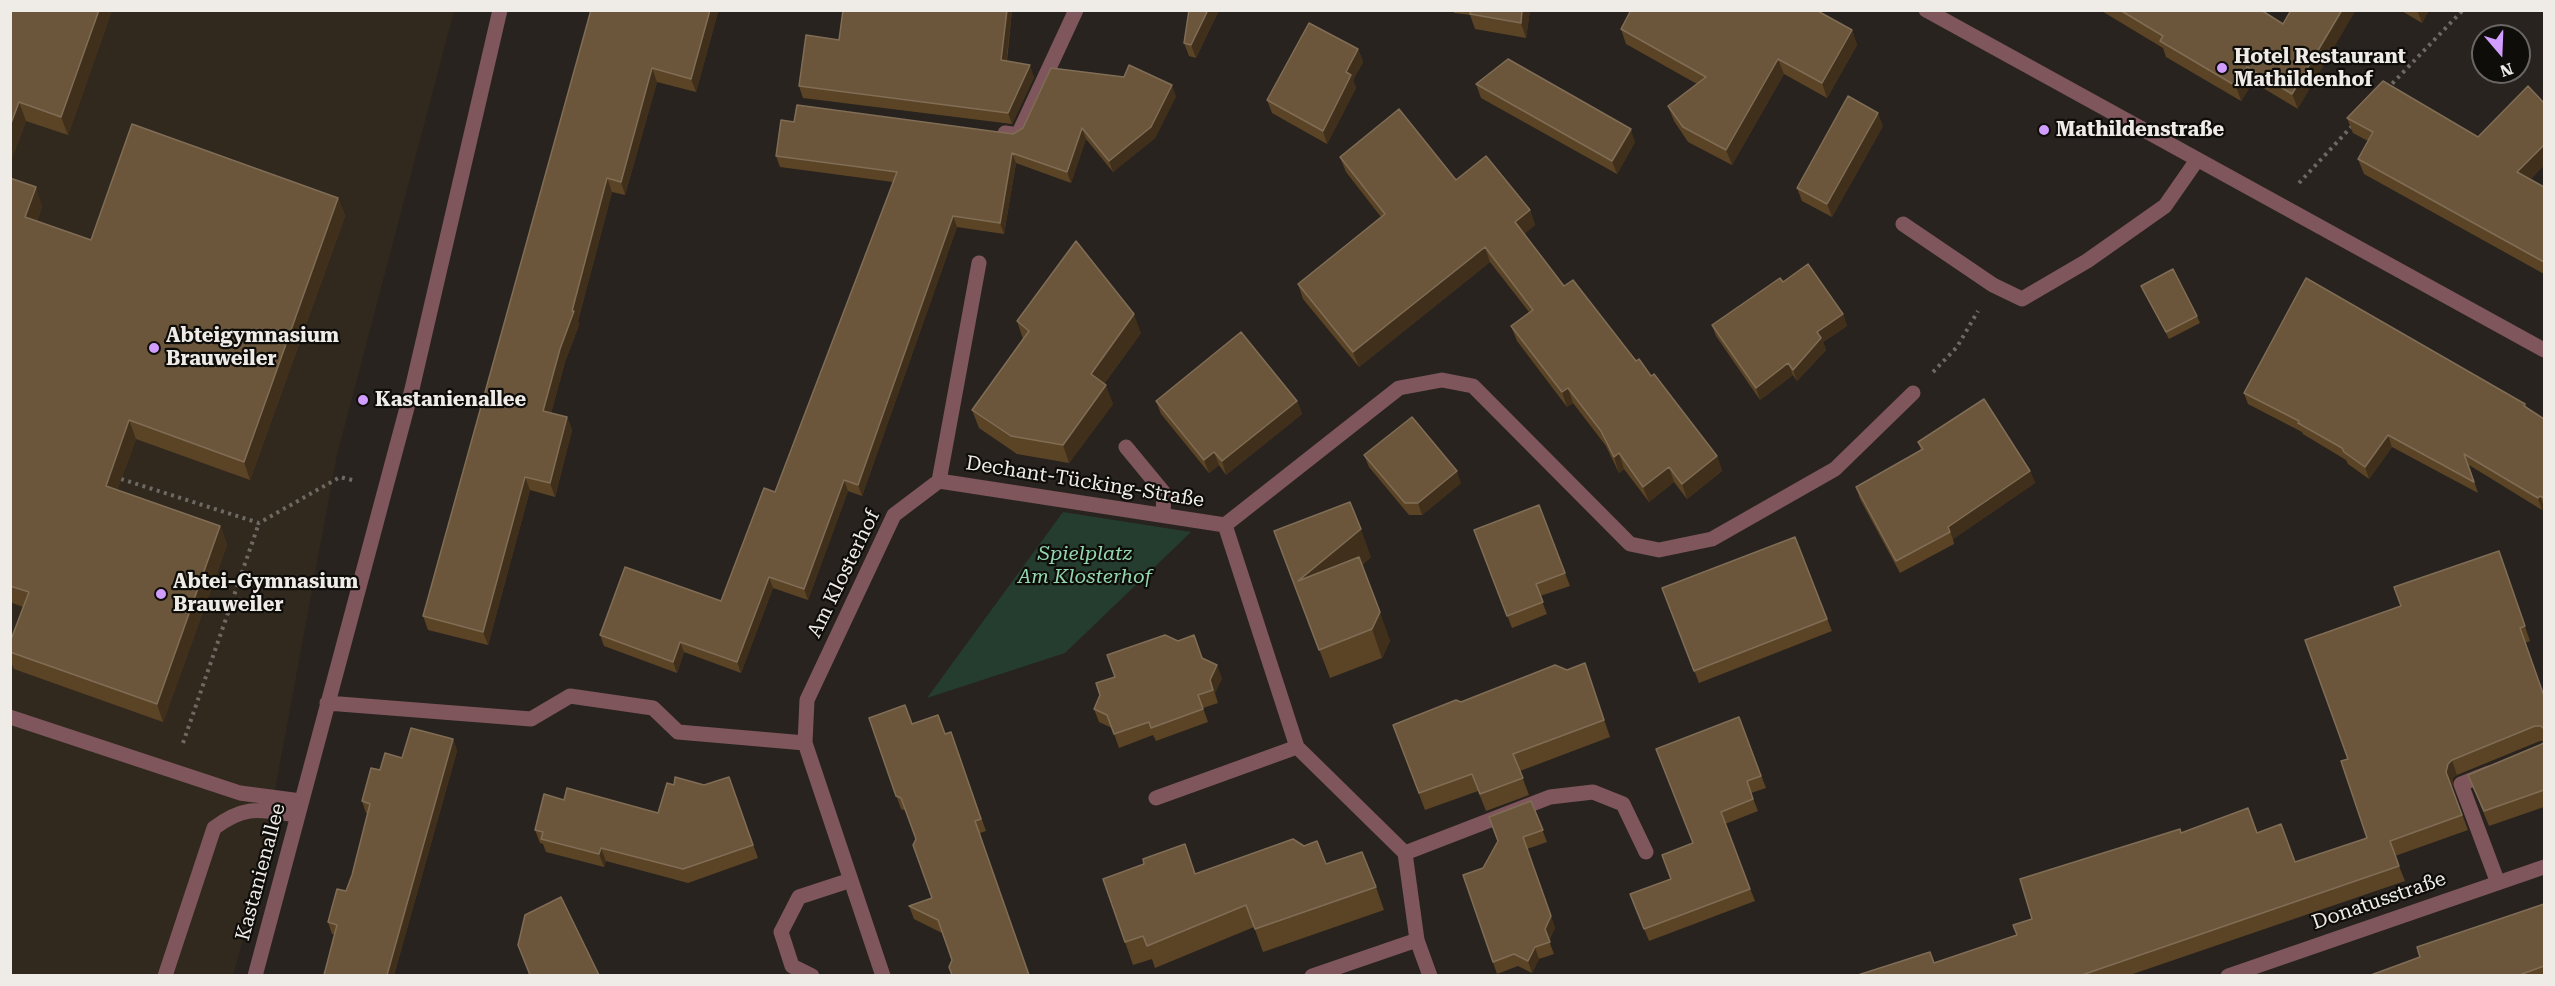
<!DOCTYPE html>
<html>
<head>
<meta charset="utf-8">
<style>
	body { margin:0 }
	#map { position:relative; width:2555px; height:986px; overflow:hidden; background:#28231e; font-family:"Roboto Serif",serif }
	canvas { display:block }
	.frame { position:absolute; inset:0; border:12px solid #efece8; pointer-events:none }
	.north { position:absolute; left:2471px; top:24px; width:60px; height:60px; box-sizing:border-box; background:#0f0d0a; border:2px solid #696663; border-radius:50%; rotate:161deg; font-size:16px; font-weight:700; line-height:24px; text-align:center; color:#efece8 }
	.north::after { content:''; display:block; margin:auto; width:21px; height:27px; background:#d19dfe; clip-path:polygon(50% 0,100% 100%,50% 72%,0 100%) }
</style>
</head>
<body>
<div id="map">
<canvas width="2555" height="986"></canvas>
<div class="frame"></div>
<div class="north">N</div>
</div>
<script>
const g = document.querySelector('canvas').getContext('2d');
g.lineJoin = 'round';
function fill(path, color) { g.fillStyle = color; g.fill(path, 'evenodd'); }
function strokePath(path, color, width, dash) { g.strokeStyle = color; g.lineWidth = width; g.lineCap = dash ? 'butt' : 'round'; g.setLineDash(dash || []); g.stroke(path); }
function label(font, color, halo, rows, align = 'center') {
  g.font = font + ' "Roboto Serif",serif'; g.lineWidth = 4.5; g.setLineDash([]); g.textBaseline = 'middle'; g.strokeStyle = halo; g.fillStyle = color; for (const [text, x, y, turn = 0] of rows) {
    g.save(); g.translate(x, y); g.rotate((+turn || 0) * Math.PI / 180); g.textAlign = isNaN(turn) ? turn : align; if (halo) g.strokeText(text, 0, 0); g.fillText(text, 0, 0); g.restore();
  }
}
fill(new Path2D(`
	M10,11H454L337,455L256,893L233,975H11Z`), '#32291e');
fill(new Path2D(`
	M1063,512L1191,532L1065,653L927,698Z`), '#243d2e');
strokePath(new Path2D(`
	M2387,89L2463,10
	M2299,183L2353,125
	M1933,372L1957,347L1978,311
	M121,479L259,523L340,477L356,481
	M183,743L259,523`), '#6d6964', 4, [3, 4.5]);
strokePath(new Path2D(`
	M1926,10L2544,350
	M1005,133L1018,135L1076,10
	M1903,224L1993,285L2022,299L2087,261L2165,206L2197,160
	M1126,447L1164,493L1163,514
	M939,481L1225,525L1297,747L1405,853L1417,940L1430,976
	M1225,525L1399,388L1442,380L1473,386L1630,544L1659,550L1712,539L1835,469L1913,393
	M327,703L531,719L570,696L653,708L678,732L805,743
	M10,717L240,793L301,801
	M2489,773L2461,784L2498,883
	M1156,798L1297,747
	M1405,853L1550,797L1593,792L1623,804L1646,852
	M165,976L214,828C246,804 260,810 297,815
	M255,976L412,389L500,10
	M812,976L792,966L781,932L799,897L851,880
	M883,976L805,743L807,700L894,515L939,481L979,263
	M1312,976L1417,940
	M2228,976L2544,867`), '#7e565c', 15);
fill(new Path2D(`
	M10,10H112L68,135L26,121L10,163Z
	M591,10H718V12L696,92L657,82L625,195L612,192L578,321L579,325L565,362L551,413L567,417L572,430L555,497L530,490L488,645L428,630L423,616Z
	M843,10H1012L1007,61L1034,77L1012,124L803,98L799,86L839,40Z
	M1189,10H1219L1196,58L1189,56L1184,43Z
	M1453,10H1530L1526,38L1475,29L1470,15L1454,13Z
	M2100,10H2261L2283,24L2298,109L2253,82L2241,101L2166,57L2163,48Z
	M2400,10H2429L2422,23Z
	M1621,29L1852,30L1857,45L1827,98L1784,74L1732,165L1688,142L1674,121L1668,106L1697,84L1626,44Z
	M1358,49L1363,62L1353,80L1356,88L1327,144L1272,113L1267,100Z
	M1476,84L1635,142L1617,174L1481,98Z
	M1176,96L1155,138L1113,172L1086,139L1071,183L1016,163L1004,234L957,227L862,496L848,491L808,600L773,588L741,673L684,652L677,673L604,646L600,635L721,601L775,492L893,182L780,167L776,156L794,122L1013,134Z
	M2347,118L2478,137L2544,165L2530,180L2544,187V274L2364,174L2358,159L2368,141L2353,133Z
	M1883,126L1832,217L1802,201L1797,188Z
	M1340,157L1456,180L1530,210L1535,225L1524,234L1564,286L1636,361L1651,376L1717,456L1722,471L1687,499L1674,482L1649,502L1624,469L1619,473L1606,446L1573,403L1567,407L1517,341L1511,326L1529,312L1490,262L1359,367L1303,299L1298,284L1381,217L1346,172Z
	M10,178L42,206L37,221L91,240L338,198L345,216L250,480L136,439L117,490L220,526L227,545L163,722L14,669L10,660V643L23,607L10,602Z
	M1783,282L1843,314L1847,326L1823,342L1826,350L1797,381L1793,375L1760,400L1716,336L1712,325Z
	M2141,286L2197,316L2200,323L2169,339L2144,293Z
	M1017,321L1141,333L1104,384L1113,404L1069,463L1017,454L979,428L972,410L1023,339Z
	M2244,393L2525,404L2527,408L2544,419V507L2542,510L2469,465L2478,493L2392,447L2369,479L2348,464L2346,460L2303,434L2302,432L2248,404Z
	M1156,401H1297L1302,414L1226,475L1219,465L1209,473L1161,414Z
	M1918,442L2030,471L2035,483L1953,539L1954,544L1900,573L1860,499L1856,487L1921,450Z
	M1364,455L1461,483L1422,515H1409L1369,467Z
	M1539,505L1570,586L1540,596L1547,614L1512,628L1474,530Z
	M1274,531L1371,557L1362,565L1390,641L1382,658L1330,678Z
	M1795,537L1832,631L1699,683L1662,588Z
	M2499,551L2530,641L2525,643L2544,696V741H2540L2457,775L2453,778L2452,787L2468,830L2395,856L2405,881L2130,975H1858L1934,963L2017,935L2032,919L2182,833H2257L2295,862L2367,838L2348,759L2401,606Z
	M1202,658L1222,678L1215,693L1218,703L1203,708L1208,722L1156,741L1153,735L1119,748L1112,728L1099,722L1094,709L1115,677Z
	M1585,663L1610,737L1520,771L1529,795L1486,811L1478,791L1425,810L1393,725L1461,702L1567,670Z
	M1739,717L1766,788L1751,793L1758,811L1725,824L1755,901L1649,941L1630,894L1671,879L1692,843Z
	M869,718L912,724L945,734L951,732L986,831L980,833L952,960L942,933L914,919L909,906L932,898L916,839L906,811L901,809Z
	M453,739L457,751L394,975H324L335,934H332L328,922L346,891L352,875L368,813H366L362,801L380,770L402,758Z
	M2544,742V807L2489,826L2468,775L2542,744Z
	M729,777L758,858L688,883L606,861L604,867L546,852L543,844L540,843L535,830L658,813L674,785H704Z
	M1531,801L1547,842L1527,849L1555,928L1549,941L1554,954L1539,959L1532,973L1518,966L1497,974L1463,875L1483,868Z
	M1326,864L1376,887L1384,910L1263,952L1254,927L1155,968L1152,959L1133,965L1103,879L1195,874Z
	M2544,904V975H2371L2420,957Z`), '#5b4426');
fill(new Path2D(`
	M99,10H112L68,135L61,117Z
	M710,10H718V12L696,92L691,79Z
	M1007,10H1012L1005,72L1001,60Z
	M1208,10H1219L1196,58L1191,45Z
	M1522,10H1530L1526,38L1521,23Z
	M2342,10H2356L2298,109L2292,94Z
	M2417,10H2429L2422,23Z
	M1852,30L1857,45L1827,98L1822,83Z
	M1358,49L1363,62L1353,80L1356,88L1327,144L1323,131L1346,72Z
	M1778,59L1784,74L1732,165L1726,150Z
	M1030,65L1034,77L1012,124L1008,113Z
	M2247,67L2253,82L2241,101L2236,86Z
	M652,68L657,82L625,195L621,182Z
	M1172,85L1176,96L1155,138L1113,172L1109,161Z
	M19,102L26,121L10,163V126Z
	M1878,113L1883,126L1832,217L1827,204Z
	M1082,128L1086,139L1071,183L1067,172Z
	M1631,129L1635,142L1617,174L1612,161Z
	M2544,145V165L2523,187L2517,172Z
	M1012,153L1016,163L1004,234L1000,223Z
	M607,178L612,192L578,321L579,325L565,362L548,424L543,411L560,349L572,311Z
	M36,187L42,206L32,235L25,217Z
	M338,198L345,216L250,480L244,462Z
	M1530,210L1535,225L1520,237L1515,222Z
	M953,216L957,227L862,496L858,485Z
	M1485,247L1490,262L1359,367L1353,352Z
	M1134,314L1141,333L1098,392L1091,374Z
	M1843,314L1847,326L1823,342L1826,350L1797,381L1793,370L1817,332Z
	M1788,363L1793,375L1760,400L1756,388Z
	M1106,385L1113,404L1069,463L1063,445Z
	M1568,388L1573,403L1567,407L1562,392Z
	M1297,401L1302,414L1226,475L1222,461Z
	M567,417L572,430L555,497L550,483Z
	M129,420L136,439L112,504L106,486Z
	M2388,435L2392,447L2369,479L2365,467Z
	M1214,452L1219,465L1209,473L1204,460Z
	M1619,453L1624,469L1619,473L1614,457Z
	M1717,456L1722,471L1687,499L1682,484Z
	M1669,467L1674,482L1649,502L1643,487Z
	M1457,471L1461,483L1422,515L1418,503Z
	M2030,471L2035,483L1953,539L1948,527Z
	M525,477L530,490L488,645L483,632Z
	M844,480L848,491L808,600L804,589Z
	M2540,496L2544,507L2542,510L2538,498Z
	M220,526L227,545L163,722L157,704Z
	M1361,529L1371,557L1308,609L1298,581Z
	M769,577L773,588L741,673L737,662Z
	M1380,612L1390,641L1382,658L1372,629Z
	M680,642L684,652L677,673L673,662Z
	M1217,665L1222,678L1215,693L1218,703L1210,680Z
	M453,739L457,751L394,975H387Z
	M2452,760L2457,775L2453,778L2452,787L2446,772L2448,764Z
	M1523,837L1555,928L1549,941L1545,929Z
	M601,848L606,861L604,867L599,854Z
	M1535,947L1539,959L1532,973L1528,961Z`), '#402f1a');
const building = new Path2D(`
	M10,10H99L61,117L19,102L10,126Z
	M591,10H710L691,79L652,68L621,182L607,178L572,311H574L560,349L543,411L567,417L550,483L525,477L483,632L423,616Z
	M843,10H1007L1001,60L1030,65L1008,113L799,86L806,35L839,40Z
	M1189,10H1208L1191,45L1184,43Z
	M1471,10H1522L1521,23L1470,14Z
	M1631,10H1816L1852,30L1822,83L1778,59L1726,150L1683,127L1668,106L1706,77L1621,29Z
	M2120,10H2261L2283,24L2291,10H2342L2292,94L2247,67L2236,86L2160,41L2163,36Z
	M1309,23L1358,49L1346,72L1351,75L1323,131L1267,100Z
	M1508,59L1631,129L1612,161L1476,84Z
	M1129,65L1172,85L1151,127L1109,161L1082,128L1067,172L1012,153L1000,223L953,216L858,485L844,480L804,589L769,577L737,662L680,642L673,662L600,635L625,567L721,601L764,488L775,492L897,172L776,156L781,120L794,122L797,105L1013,134L1023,128L1051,68L1124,77Z
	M2383,81L2478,137L2528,86L2544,103V145L2517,172L2544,187V262L2358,159L2373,132L2347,118Z
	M1848,96L1878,113L1827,204L1797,188Z
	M1399,109L1456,180L1486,156L1530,210L1515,222L1564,286L1573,280L1636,361L1639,359L1651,376L1654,374L1717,456L1682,484L1669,467L1643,487L1619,453L1614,457L1601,431L1568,388L1562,392L1511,326L1533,310L1485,247L1353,352L1298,284L1385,214L1340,157Z
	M132,124L338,198L244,462L129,420L106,486L220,526L157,704L10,652V642L29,592L10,586V178L36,187L25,217L91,240Z
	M1076,241L1134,314L1091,374L1106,385L1063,445L1011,436L972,410L1029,331L1017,321Z
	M1808,264L1843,314L1817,332L1821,338L1793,370L1788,363L1756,388L1712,325L1780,278L1783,282Z
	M2173,269L2197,316L2166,332L2141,286Z
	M2306,278L2525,404L2524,406L2544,419V498L2540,496L2538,498L2464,454L2474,482L2388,435L2365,467L2344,452L2342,448L2298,423L2299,421L2244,393Z
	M1241,332L1297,401L1222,461L1214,452L1204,460L1156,401Z
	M1984,399L2030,471L1948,527L1950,532L1896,561L1856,487L1923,449L1918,442Z
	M1412,417L1457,471L1418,503H1405L1364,455Z
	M1350,502L1361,529L1298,581L1359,557L1380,612L1372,629L1319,650L1274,531Z
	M1539,505L1565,573L1536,584L1543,602L1507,616L1474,530Z
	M1795,537L1827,619L1694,671L1662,588Z
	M2499,551L2525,626L2520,628L2544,696V729L2541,726H2535L2452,760L2448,764L2446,772L2462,815L2390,841L2399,866L2082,975H1858L1930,952L1934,963L2017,935L2013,925L2032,919L2020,879L2180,829L2181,833L2248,808L2257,833L2281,824L2295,862L2367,838L2341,761L2348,759L2305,640L2401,606L2394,587Z
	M1165,635L1178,641L1194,635L1202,658L1217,665L1210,680L1213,690L1198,695L1203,709L1151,728L1149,722L1114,734L1107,715L1094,709L1100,695L1096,683L1115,677L1107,655Z
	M1585,663L1604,720L1513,754L1523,778L1480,794L1472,774L1419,793L1393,725L1456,700L1461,702L1555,665L1567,670Z
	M905,705L912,724L938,715L945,734L951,732L981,819L975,821L1029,975H952L949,967L952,960L938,920L909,906L932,898L913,845L916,839L901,798L896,796L869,718Z
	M1739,717L1761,776L1747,781L1753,799L1721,812L1750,889L1644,929L1630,894L1671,879L1662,855L1693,843L1656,749Z
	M411,728L453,739L387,975H324L337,925L328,922L337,889L346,891L352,875L370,804L362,801L371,768L380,770L385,753L402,758Z
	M2544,742V790L2484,811L2468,775L2542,744Z
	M675,777L704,785L729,777L753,845L683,869L601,848L599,854L541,839L543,832L535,830L544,794L564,800L567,788L658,813L667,783L674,785Z
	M1531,801L1543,830L1523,837L1551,916L1545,929L1550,942L1535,947L1528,961L1514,954L1493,962L1463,875L1483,868L1498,841L1489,817Z
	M1293,839L1304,846L1317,841L1326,864L1362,852L1376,887L1255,929L1246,905L1147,946L1143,936L1125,942L1103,879L1144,864L1143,859L1185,844L1195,874Z
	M561,897L599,975H530L518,945L525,915Z
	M2544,904V966L2522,974V975H2371L2420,957L2417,947Z`);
fill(building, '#6b563b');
strokePath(building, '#806d56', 1.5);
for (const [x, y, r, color] of [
	[2222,68,6,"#d19dfe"],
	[2044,130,6,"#d19dfe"],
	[154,348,6,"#d19dfe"],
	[363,400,6,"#d19dfe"],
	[161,594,6,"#d19dfe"]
]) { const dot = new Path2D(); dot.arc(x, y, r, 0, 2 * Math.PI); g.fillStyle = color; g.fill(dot); strokePath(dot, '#0f0d0a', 2); }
label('bold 20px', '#efece8', '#0f0d0a', [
	["Hotel Restaurant",2234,57],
	["Mathildenhof",2234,80],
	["Mathildenstraße",2056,130],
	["Abteigymnasium",166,336],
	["Brauweiler",166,359],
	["Kastanienallee",375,400],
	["Abtei-Gymnasium",173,582],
	["Brauweiler",173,605]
], 'left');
label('20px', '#efece8', '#0f0d0a', [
	["Dechant-Tücking-Straße",1085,482,9],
	["Am Klosterhof",844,574,-64],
	["Kastanienallee",261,872,-75],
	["Donatusstraße",2379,901,-19]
]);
label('italic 20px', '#93d7af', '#0f0d0a', [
	["Spielplatz",1085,554],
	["Am Klosterhof",1085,577]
]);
</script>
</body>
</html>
